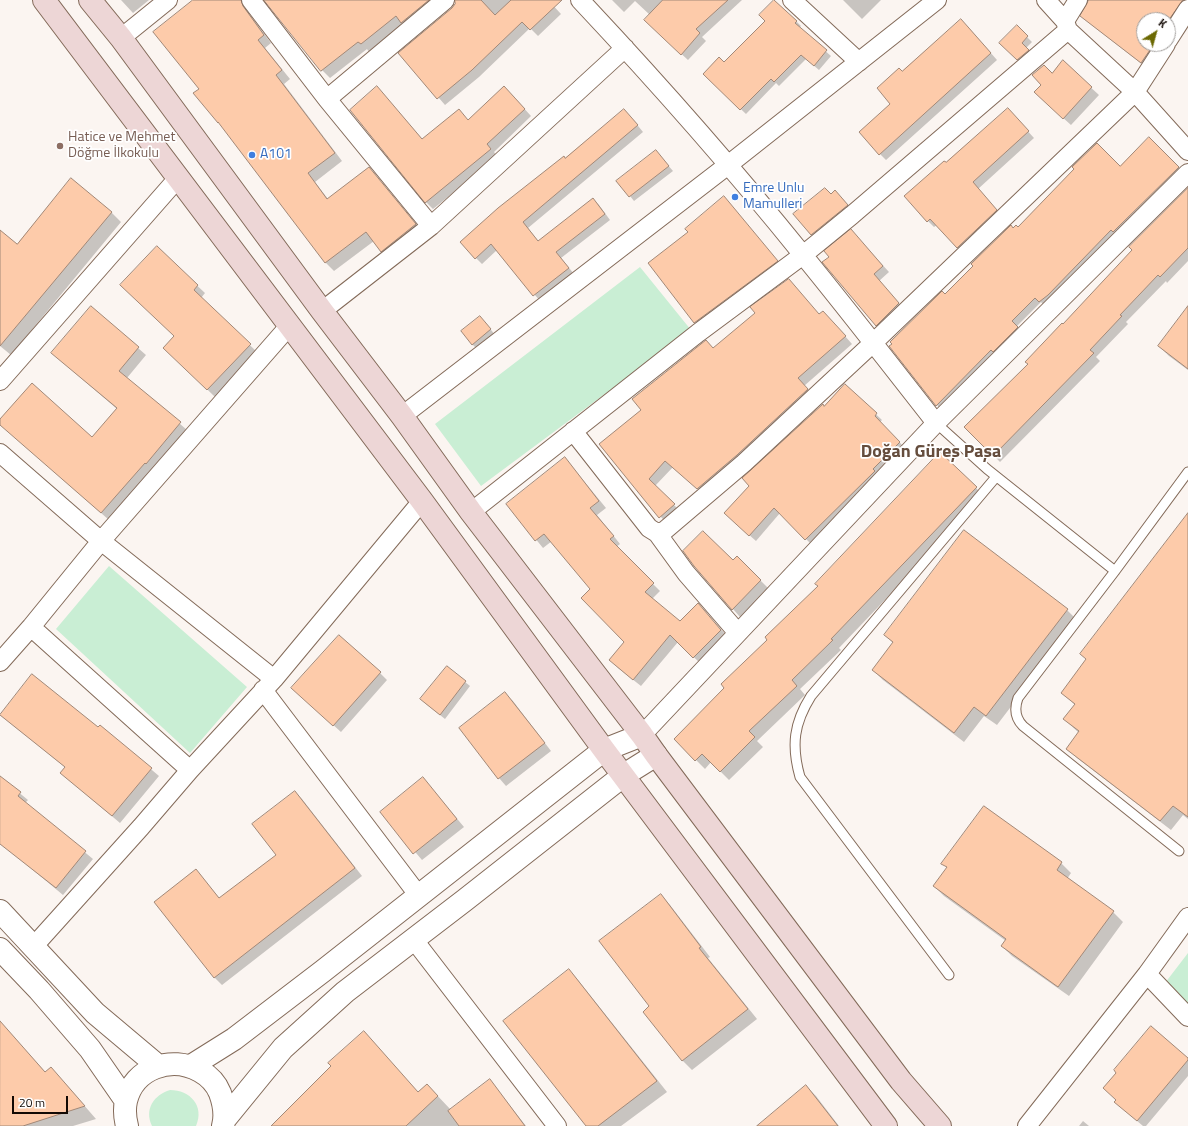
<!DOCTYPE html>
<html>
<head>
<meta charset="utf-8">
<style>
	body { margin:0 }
	#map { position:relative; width:1188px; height:1126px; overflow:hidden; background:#fbf5f1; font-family:"Titillium Web",sans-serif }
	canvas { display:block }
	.north { position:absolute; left:1136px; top:12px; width:40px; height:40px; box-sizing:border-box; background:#fff; border:1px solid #a09d9b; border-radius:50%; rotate:37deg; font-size:11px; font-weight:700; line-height:16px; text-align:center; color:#120904 }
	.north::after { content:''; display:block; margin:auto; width:14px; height:18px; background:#6c6903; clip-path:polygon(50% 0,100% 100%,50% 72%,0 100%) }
	.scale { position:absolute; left:12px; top:1096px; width:56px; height:18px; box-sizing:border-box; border:2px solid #120904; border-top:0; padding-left:5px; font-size:12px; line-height:14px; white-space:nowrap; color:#120904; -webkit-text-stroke:3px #fff; paint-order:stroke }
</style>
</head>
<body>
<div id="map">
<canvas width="1188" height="1126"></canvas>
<div class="north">K</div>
<div class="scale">20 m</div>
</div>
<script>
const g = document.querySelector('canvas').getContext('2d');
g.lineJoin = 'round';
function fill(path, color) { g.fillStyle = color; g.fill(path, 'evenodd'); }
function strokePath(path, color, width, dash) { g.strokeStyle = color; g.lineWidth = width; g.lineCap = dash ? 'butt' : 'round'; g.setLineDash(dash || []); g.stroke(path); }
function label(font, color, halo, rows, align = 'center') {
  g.font = font + ' "Titillium Web",sans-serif'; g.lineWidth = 3.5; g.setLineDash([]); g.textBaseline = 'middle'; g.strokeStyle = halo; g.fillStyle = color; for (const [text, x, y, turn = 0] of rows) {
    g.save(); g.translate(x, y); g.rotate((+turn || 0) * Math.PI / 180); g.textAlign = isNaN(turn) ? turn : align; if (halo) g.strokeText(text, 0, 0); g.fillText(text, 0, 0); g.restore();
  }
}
fill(new Path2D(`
	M640,267L691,330L481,486L435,424Z
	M109,566L247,687L190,753L56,629Z
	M1188,953V1005L1165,983Z
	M170,1090C190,1090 205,1106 196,1126H152C144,1109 154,1095 170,1090Z`), '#c9eed4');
fill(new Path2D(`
	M121,0H149L133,13Z
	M195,0H252L248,10L250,15L271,43L265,48L290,79L284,84L342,161L315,182L328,199L369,168L423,233L390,259L374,241L334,271L326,263L224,128L200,89Z
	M266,0H433L369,52L367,49L330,78L322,70Z
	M459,0H548L561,14L538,36L530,28L479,77L445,105L400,53L453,9Z
	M612,0H742L702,37L706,41L688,60L652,27L650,15L635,1L624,12Z
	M843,0H881L862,19Z
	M1089,0H1188V7L1168,35V20H1144V44H1162L1147,68L1088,22Z
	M766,21H796L801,26L799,28L831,56L819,70L806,59L779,86L776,83L746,114L704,74L724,63Z
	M967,26L997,60L886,160L880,154L892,104L902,73Z
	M1017,27L1032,42L1026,48L1033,55L1022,64L1001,43Z
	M1063,62L1099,95L1071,125L1043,100L1052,74Z
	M511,94L531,116L494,152L498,157L433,209L426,202L384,95L423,140L468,121Z
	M630,116L643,132L528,228L539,242L593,199L599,205L610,220L561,258L574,274L540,301L497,250L482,264L476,258L566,159Z
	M1014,116L1034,138L978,189L1003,217L964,254L937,225L934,227L928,221L946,164Z
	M1149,139L1180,169L1045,307L1041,302L1016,327L1022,333L941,410L937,405L945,295L1013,229L1018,228L1120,168Z
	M660,156L673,171L634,201L630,196Z
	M1188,189V261L1167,283L1166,281L1126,322L1128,324L1096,357L1100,361L1000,462L966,427L1029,364Z
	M831,195L843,199L854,213L819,242L811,234Z
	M724,198L784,269L702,329L695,322L690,232Z
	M111,212L121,222L11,355L0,346V235L17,246Z
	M857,237L889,272L879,281L905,310L883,331L876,325Z
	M157,248L205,293L201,298L257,352L215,397L165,348L175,337Z
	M91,307L146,355L127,378L187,430L109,520L0,424V421L93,438L117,409L60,360Z
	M1188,308V370L1169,356L1159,346Z
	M756,313L820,315L830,319L852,344L804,386L814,397L705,495L673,467L655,486L681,512L667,524L600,445Z
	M485,322L495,335L477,349L472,344Z
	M845,385L882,420L880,422L905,448L812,545L780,513L756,541L731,519L824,407Z
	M565,458L606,508L597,515L620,544L616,547L660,591L652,599L680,622L705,612L728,637L701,664L678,642L641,686L618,668L611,660L626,642L591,589L552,541L543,548L507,504Z
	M976,488L984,496L839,648L841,650L800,689L805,695L757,741L763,747L729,780L711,762L705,769L675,739L726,688L769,640Z
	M1188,514V819L1183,815L1171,830L1077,758L1067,748L1079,733L1064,719L1075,705L1062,693L1087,660L1081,654Z
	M737,557L768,588L740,617L733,609V561Z
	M1067,610L1077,620L997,725L984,716L964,742L883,680L873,670L893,643L885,635Z
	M380,673L387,680L341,732L300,695Z
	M465,682L470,686L445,719L426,704Z
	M505,694L513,701L551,751L506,786L499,778L460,728Z
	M1,715L98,728L100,726L159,776L120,823L69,780L66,768Z
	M0,777L28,800L25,803L93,859L63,895L3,845L0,838Z
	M423,778L464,827L422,860L381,812Z
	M295,792L302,799L362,876L222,985L215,978L156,902L196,870L220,899L277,855Z
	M984,807L1061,863L1071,873L1067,879L1113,912L1123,922L1069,996L1012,956L1002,946L1006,941L944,896L934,886L947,868L943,864Z
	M661,895L670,905L710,957L708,958L757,1019L692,1070L682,1060Z
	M569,970L578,980L667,1092L621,1126H587Z
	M0,1022L46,1073L63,1081L96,1119L73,1126H5L0,1121Z
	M364,1032L418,1093L434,1092L451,1110L489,1081L496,1088L526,1126H285Z
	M1188,1059V1076L1146,1126H1143L1123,1109Z
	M806,1086L816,1096L839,1126H758Z
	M1083,1121L1089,1126H1079Z`), '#0003');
const building = new Path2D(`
	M193,0H241L243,6L264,35L258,40L282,70L276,75L335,153L308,173L327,199L369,167L416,224L381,252L366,232L325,263L218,122V123L193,93L199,89L153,32Z
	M264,0H429L401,23L396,16L361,44L358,42L321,71Z
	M455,0H481L495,15L511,0H562L530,30L522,22L472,70L437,99L398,53L452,8L455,4Z
	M663,0H728L696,29L700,33L681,55L644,20Z
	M774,0L797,21L795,23L827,50L814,66L801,55L774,82L771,79L740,110L703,74L719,57L724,62L765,21L759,15Z
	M1089,0H1183L1168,21L1144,20V44H1154L1141,63L1080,16Z
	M961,19L991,53L879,155L859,132L890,104L877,88L899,68L902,71Z
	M1017,25L1028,36L1022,43L1029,50L1017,60L999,43Z
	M1063,60L1092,87L1063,119L1034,92L1041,85L1032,75L1044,65L1052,73Z
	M377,86L422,139L459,109L468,120L504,86L525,109L487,144L491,149L425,203L350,110Z
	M1008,108L1029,131L973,182L997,210L957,248L930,219L927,222L904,196L944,161L946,162Z
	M624,109L638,125L523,222L538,241L593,198L605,214L556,252L569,268L533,296L491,244L475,259L460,242L498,208L564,156L565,158Z
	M1149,137L1179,167L1113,232L1111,230L1048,295L1039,302L1035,298L1012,321L1018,327L993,352L991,350L936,406L889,346L892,344L890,342L942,291L945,294L973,266L971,264L1011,225L1013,228L1016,225L1018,227L1074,169L1072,167L1097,143L1120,166Z
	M656,150L669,166L629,197L616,181Z
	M71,178L112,212L0,346V230L17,244Z
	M825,188L831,194L835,190L848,205L811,235L793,214Z
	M1188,188V248L1160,277L1158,275L1120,315L1122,316L1090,350L1094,353L993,456L964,427L1028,364L1025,362L1062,323L1063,324L1132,250L1129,247Z
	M724,196L778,261L694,323L648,263L688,232L685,229Z
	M851,229L883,266L874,274L899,303L876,326L822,262L829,257L824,251Z
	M157,246L198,285L194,290L251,344L207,390L163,348L174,336L120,285Z
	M789,279L819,314L823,311L846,336L798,378L808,389L737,455L697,489L665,461L649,479L675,504L659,518L599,444L641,410L632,399L706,340L713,348L755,313L750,307Z
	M91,306L139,347L119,371L181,422L146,464L145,463L101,513L0,425V419L32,383L92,437L117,408L51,353Z
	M1188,306V369L1158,346Z
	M480,316L491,329L472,345L461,331Z
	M845,384L877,413L875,416L900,442L873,469L875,471L805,540L774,508L749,536L724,513L749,486L742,478L823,404L824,406Z
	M940,452L977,487L831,639L833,640L792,680L797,686L749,731L755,737L720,772L702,754L695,761L674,739L724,688L721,684L767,640L765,637L818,586L815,584Z
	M565,457L599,501L590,508L614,536L610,539L654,583L645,592L680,621L698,603L721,630L693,658L670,635L633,680L609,660L624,642L581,598L590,589L544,534L535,541L506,504Z
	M1188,513V817L1173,806L1160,821L1066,749L1079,731L1063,719L1075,704L1061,693L1086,659L1080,654Z
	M964,530L1068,609L986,716L974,707L954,733L872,670L893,642L884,635Z
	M703,531L733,560L737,556L761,580L732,610L694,566L683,551Z
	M339,635L381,672L333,726L291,688Z
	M447,666L466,681L440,715L420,699Z
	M32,674L98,727L100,725L152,768L112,816L60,773L65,767L0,715Z
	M505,692L545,743L498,779L459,728Z
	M0,776L21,792L18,796L86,851L56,888L0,844Z
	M423,777L457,819L413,854L380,812Z
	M295,791L355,868L214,978L154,902L196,869L219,898L276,855L252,824Z
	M984,806L1062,862L1057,870L1114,911L1058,987L1001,946L1006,939L933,886L947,867L941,864Z
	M661,894L701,947L699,948L748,1009L682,1061L643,1012L649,1006L599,941Z
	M569,969L657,1081L598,1126H586L503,1021Z
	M0,1021L45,1072L51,1067L85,1106L23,1126H0Z
	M1151,1026L1188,1058V1060L1137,1121L1114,1102L1116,1100L1103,1088L1116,1073L1114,1070Z
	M364,1031L418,1092L427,1084L438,1096L406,1126H271L331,1066L328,1063Z
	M490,1079L525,1126H459L448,1111Z
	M806,1085L838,1126H757Z`);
fill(building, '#fdcbaa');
strokePath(building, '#a28877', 1);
const service = new Path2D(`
	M936,423L987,469L1115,571
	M1179,851L1023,726C1015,718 1014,709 1018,698L1115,571L1188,472
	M949,975L800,777C791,745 794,723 811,696L996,477`);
const minor = new Path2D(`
	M251,0L327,99L431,226L625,48
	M580,0C657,82 732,167 803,255C848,310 892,367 936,423
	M792,0L859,62
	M1046,0L1065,21L1068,30L1135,92L1188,151
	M1065,21L1078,0
	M121,38L168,0
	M1168,40L1188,9
	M327,99L445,0
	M322,311L431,226
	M0,381L178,178
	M402,416L728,165L937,0
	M573,431L649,528L657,533L664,531L744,463L873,343L1135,92L1166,44
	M0,453L101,541L274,679
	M471,512L698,333L803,255L852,215L1068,30
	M657,533L686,573L738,633
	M31,627L190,770
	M0,662L31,627L101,541L290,325
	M263,690L419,896
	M642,735L936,423L1188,173
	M414,940L557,1126
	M33,947L141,827L190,770L274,679L422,501
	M1147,974L1188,1017
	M1027,1126L1147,974L1188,917`);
const tertiary = new Path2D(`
	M0,911L95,1013L158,1066
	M0,949L39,990L90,1049L126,1101
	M191,1066L234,1039L323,971L604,750L642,735
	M225,1119L283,1048L345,992L465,900L624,775L656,755
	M127,1126C125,1118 124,1110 126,1101C134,1068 171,1055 200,1071C209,1076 216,1083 220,1093C224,1104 226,1115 223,1126`);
const secondary = new Path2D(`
	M44,0L422,501L604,750L886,1126
	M90,0L121,38L322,311L402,416L471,512L642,735L656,755L901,1081L940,1126`);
strokePath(service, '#836a59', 11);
strokePath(minor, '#836a59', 20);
strokePath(tertiary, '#836a59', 24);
strokePath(secondary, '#836a59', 24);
strokePath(service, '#fff', 9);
strokePath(minor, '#fff', 18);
strokePath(tertiary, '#fff', 22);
strokePath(secondary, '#edd6d6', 22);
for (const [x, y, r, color] of [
	[60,146,4,"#8d6e63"],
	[252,155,4,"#3f7fe0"],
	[735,197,4,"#3f7fe0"]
]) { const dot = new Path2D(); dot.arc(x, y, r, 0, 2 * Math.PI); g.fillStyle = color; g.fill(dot); strokePath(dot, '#fff', 1.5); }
label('14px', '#785e54', '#fff', [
	["Hatice ve Mehmet",68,138],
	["Döğme İlkokulu",68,154]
], 'left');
label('14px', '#366cbe', '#fff', [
	["A101",260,155],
	["Emre Unlu",743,189],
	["Mamulleri",743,205]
], 'left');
label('bold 18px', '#654d3d', '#fff', [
	["Doğan Güreş Paşa",931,453]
]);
</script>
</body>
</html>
